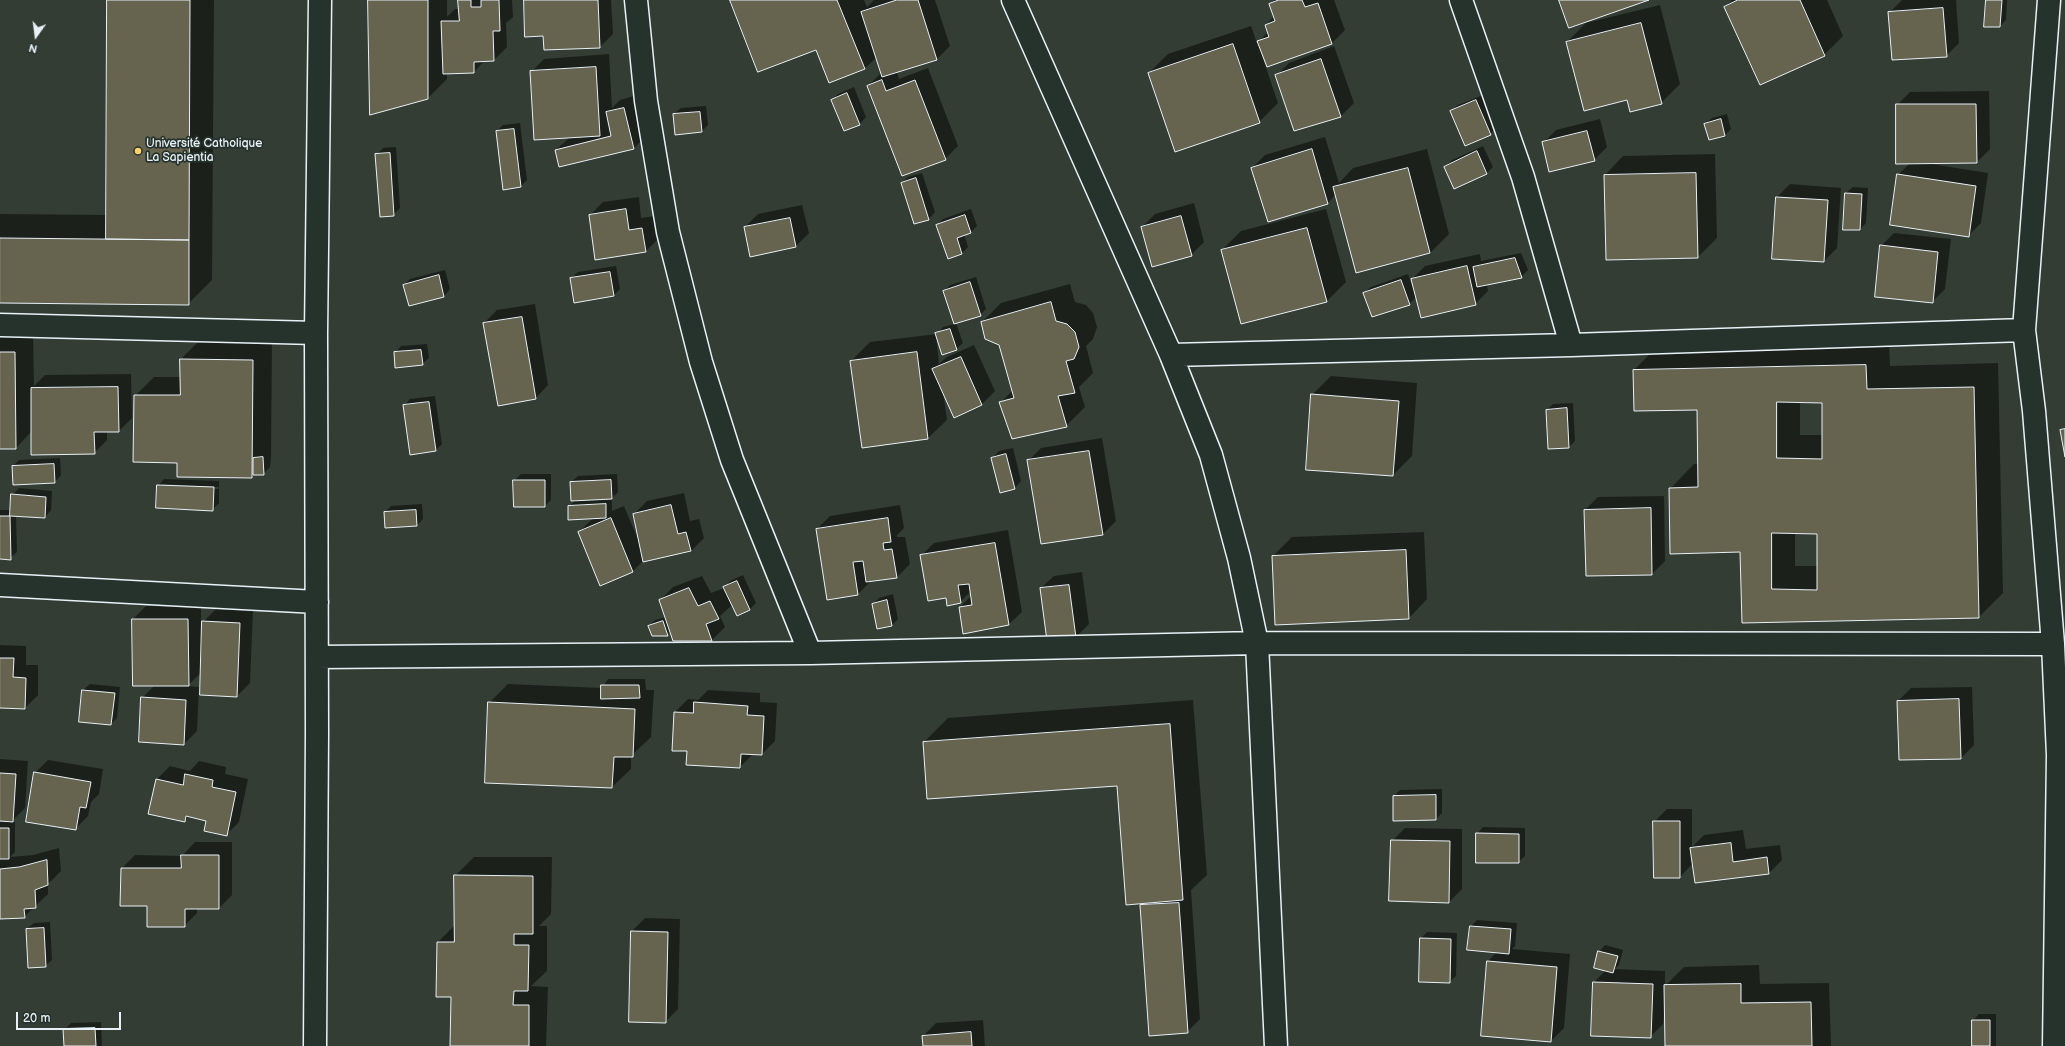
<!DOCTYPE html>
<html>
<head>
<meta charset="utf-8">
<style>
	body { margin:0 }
	#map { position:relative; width:2065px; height:1046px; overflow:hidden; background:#333d34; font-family:"Balsamiq Sans",sans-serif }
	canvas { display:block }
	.north { position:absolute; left:16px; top:16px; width:40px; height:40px; -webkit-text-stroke:3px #26332d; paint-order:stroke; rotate:194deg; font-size:11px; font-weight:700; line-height:16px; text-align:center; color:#e8f1f8 }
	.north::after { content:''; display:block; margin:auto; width:14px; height:18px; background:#e8f1f8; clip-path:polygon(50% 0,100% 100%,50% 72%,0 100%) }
	.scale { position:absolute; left:16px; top:1012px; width:105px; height:18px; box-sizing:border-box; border:2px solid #e8f1f8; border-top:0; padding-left:5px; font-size:12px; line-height:14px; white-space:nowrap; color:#e8f1f8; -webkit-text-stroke:3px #26332d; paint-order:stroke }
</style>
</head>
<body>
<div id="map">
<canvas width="2065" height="1046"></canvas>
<div class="north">N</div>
<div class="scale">20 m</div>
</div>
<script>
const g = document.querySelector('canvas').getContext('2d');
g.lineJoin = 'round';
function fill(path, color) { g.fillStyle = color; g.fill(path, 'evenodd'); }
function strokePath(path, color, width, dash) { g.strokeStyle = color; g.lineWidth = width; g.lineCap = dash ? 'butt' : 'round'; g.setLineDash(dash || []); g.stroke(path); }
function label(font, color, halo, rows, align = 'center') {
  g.font = font + ' "Balsamiq Sans",sans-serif'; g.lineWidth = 3.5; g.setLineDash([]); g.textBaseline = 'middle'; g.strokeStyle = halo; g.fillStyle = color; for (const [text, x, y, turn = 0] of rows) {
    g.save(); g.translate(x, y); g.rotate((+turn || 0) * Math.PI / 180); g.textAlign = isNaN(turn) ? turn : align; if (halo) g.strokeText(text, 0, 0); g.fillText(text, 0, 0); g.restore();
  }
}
fill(new Path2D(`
	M108,0H214L212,280L188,304L0,302V214L107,215Z
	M369,0H447V17L455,9H460L459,0H512L513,17L506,23L507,47L494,60H485L474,72L447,73V79L428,98Z
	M525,0H611L613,34L600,47L544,35Z
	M731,0H864L867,7L874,0H935L950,46L937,59L897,72L899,79L928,68L958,146L945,159L868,86L881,73L877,57L864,69L816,49Z
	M1274,0H1334L1345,30L1332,43L1267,65L1264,55L1262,56L1278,103L1259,122L1149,73L1168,54L1251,26L1257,43L1268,32L1266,25L1274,16L1270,4Z
	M1732,0H1827L1843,36L1824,55L1725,7Z
	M1902,0H1956L1959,43L1946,56L1889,13Z
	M1987,0H2007L2006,20L2000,26Z
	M1660,5L1680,84L1661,103L1628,99L1567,42L1586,23Z
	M1334,46L1354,103L1341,116L1295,130L1276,76L1289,63Z
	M609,54L612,108L620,100L637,95L647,135L634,148L560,166L556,150L570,137L531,72L544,59Z
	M854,87L866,117L860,124L844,130L832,101L838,94Z
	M1989,91L1990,149L1977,162L1925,163L1988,173L1981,223L1968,236L1898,175L1910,163L1897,105L1910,92Z
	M1483,95L1496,128L1490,134L1451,111L1458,105Z
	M706,106L708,125L702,131L676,133L674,114L681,108Z
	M1727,114L1731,129L1725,135L1705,124L1712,118Z
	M1600,119L1607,147L1594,160L1543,143L1556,130Z
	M520,123L527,180L521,186L497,131L503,125Z
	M1325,137L1339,183L1353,168L1427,149L1449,234L1430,253L1336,194L1328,203L1268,221L1252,168L1265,155Z
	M1483,146L1493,167L1487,173L1455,188L1445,167L1452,160Z
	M396,147L400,208L393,215L376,155L383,148Z
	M1715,154L1717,238L1698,257L1605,175L1623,156Z
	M922,173L935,212L929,219L915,223L902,183L908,177Z
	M1790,184L1841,188L1837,248L1824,261L1777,197Z
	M1853,187L1868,188L1866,223L1860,229L1846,193Z
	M639,197L641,218L655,216L659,238L646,251L590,215L603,202Z
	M1194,203L1204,242L1191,255L1142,227L1155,214Z
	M802,205L809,233L796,246L745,227L758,214Z
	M971,209L977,226L971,232L964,234L968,247L962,253L948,258L937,225L943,219Z
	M1326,209L1346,282L1327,301L1242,323L1222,250L1241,231Z
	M1894,233L1951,239L1945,289L1932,302L1881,246Z
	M1521,253L1528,270L1521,277L1487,284L1488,291L1475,304L1417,296L1409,304L1364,293L1371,287L1408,274L1415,294H1416L1412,279L1425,266L1480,254L1481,261Z
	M616,266L620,289L613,296L571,278L578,272Z
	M445,270L450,289L444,296L404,285L410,279Z
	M976,277L986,309L980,315L956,323L963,343L956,349L936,335L939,364L947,357L974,345L995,391L982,404L955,416L943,392L947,420L928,438L851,361L870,342L937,334L943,327L955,324L944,291L950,285Z
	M1070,284L1075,302L1086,305L1093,313L1097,327L1093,339L1086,346L1093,373L1079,387L1085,407L1066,426L1001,402L1013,390L1000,344L982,322L1001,303Z
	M535,304L548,385L536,398L484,323L497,310Z
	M0,333H33L34,386L45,375L131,374L132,418L119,431H107V440L94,453L32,431L16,448H0Z
	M200,340L272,341L271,458L270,467L263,474H255L252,477L178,462L135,396L154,377H181V359Z
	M1889,341L1890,366L1998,363L2003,593L1979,617L1743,622L1741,551L1670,489L1694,464H1699L1698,409L1634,370L1658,346ZM1800,401L1823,402V435H1800ZM1795,532L1818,533V566H1795Z
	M427,344L429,358L422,364L395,353L401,346Z
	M1331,376L1417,383L1412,456L1393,475L1312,395Z
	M435,396L442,444L436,450L404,406L410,399Z
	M1573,403L1575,441L1569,447L1547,410L1553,404Z
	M1102,438L1116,521L1103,534L1028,461L1041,448Z
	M1013,448L1021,481L1015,488L1001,491L992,458L999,451Z
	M60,458L61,475L55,482L13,466L19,460Z
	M521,474H551V500L545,506L514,481Z
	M617,474L618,492L612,498V511L624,506L639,542L634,514L647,501L684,493L690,521L699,519L704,538L691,551L644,560L633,571L579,532L593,518L569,507L575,500L571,482L578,476Z
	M164,479L219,481V503L212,510L158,486ZM162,484L219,487L218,489L162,486Z
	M19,488L52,491L51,510L45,517L16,515L17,552L10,558H0V510H11L12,495Z
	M1664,496L1665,561L1652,574L1585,510L1598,497Z
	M422,504L423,519L417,525L385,512L391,506Z
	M900,505L904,528L897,535V537H905L910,564L897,577L871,581L858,594L817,529L830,516Z
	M1008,530L1022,612L1009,624L964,632L960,607L972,595L971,591L960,602L947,597L921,556L934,543Z
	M1424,532L1427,599L1409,618L1273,556L1292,537Z
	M1082,572L1089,624L1076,637L1041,588L1054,576Z
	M743,575L756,603L750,609L737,615L732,605L720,616L725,627L712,640H674L671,631L667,635L649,626L655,620L666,617L660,600L673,587L702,576L711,593L724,588L730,581Z
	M893,594L898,619L892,625L878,628L873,604L879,598Z
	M146,606L201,607V636H203V622L216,609L253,610L250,683L237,696L202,672L187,686L199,687L197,731L184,744L142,698L155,685L133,619Z
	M0,645L26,646V665H38V695L25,708L0,707Z
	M608,679H645L646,690H654L651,737L631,756V769L612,787L489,703L508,684L602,688Z
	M90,684L120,687L117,718L111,724L83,690Z
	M1972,687L1974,745L1961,758L1898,701L1911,688Z
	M708,690L760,693V702L777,703L775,741L762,754H753L740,767L688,750L675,712L688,699L698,700Z
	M1193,700L1207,875L1191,890L1200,1019L1187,1032L1141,905L1144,902L1118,785L924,742L948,718Z
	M0,759L28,761L25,808L11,822H15V852L10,857L33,855L59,848L61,871L48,884V894L24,917L0,918V822H8V821L0,820Z
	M48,760L103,769L99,794L91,802L88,816L75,829L35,773Z
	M199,761L226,767L225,774L248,779L239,822L226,835L208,820L189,816L185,821L157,779L170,766L190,771Z
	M1442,789V813L1436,819L1394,820V796L1400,790Z
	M1667,809H1692V847L1704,835L1743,830L1746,849L1780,845L1782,860L1769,873L1693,863L1680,877L1654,822Z
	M1483,827L1525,828V856L1518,862L1477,834Z
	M1405,828L1462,829V889L1449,902L1392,841Z
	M195,842H232V895L219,908H197V913L184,926L148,905H121L122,868L135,855L182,856Z
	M474,857H552L551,914L539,926H547V971L531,986L548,987L546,1046H451L452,996L438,942L455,925V876Z
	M645,918L680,919L678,1009L665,1022L632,931Z
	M1477,920L1517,923L1515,946L1512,949L1570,954L1564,1028L1551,1041L1482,1035L1488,961L1497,952L1471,926Z
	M50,922L52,960L45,966L27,929L34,923Z
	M1427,932L1457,933L1456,976L1449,982L1421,938Z
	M1605,945L1623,950L1619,965L1615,969L1665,971V986L1684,967L1759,965L1760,984L1829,983L1831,1046H1666L1665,1013H1664L1663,1024L1650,1037L1592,1035L1594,982L1606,970L1599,952Z
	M1979,1014H1996V1046H1973V1020Z
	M983,1020L985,1046H924L923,1036L936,1023Z
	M101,1022L102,1046H65L64,1030L71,1023Z`), '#0007');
const building = new Path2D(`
	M107,0H190L189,240L106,239Z
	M368,0H428V99L370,115Z
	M458,0H471V7H481V0H499L500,31H493L494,61L474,62V73L443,74L441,21H459Z
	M524,0H598L600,48L544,50L543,36L525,37Z
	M730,0H837L865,69L829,83L816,50L758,72Z
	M897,0H918L937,60L882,77L861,12Z
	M1279,0H1302L1305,7L1318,3L1332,44L1267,67L1257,41L1269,37L1265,25L1275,21L1269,4Z
	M1559,0H1649L1569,28Z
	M1738,0H1800L1825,56L1760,85L1724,7Z
	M1986,0H2002L2000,27H1984Z
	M1943,8L1947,57L1892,60L1888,12Z
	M1641,23L1662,104L1630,112L1627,100L1584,111L1566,42Z
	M1233,44L1260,123L1175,152L1148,73Z
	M1321,59L1341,117L1294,131L1275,75Z
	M596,67L600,136L534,140L530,71Z
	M882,80L886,91L915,80L946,160L902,176L867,86Z
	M847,93L860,125L844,131L831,100Z
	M1476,100L1491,135L1465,146L1450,111Z
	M1896,104H1976L1977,163L1896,164Z
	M624,108L634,149L559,167L555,150L611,136L606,112Z
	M700,112L702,132L675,135L673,114Z
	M1721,119L1725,136L1709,140L1704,124Z
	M514,129L521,187L503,190L496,131Z
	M1587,131L1595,161L1549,172L1542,142Z
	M1312,149L1328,204L1268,222L1251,168Z
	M1477,151L1487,174L1454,189L1444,167Z
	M390,153L394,216L380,217L375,154Z
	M1408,168L1430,253L1356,273L1333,187Z
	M1696,173L1698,258L1606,260L1604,175Z
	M1897,174L1976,186L1969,237L1890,225Z
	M916,178L929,220L914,224L901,183Z
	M1845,193L1862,194L1860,230H1843Z
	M1776,197L1828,200L1824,262L1772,259Z
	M626,209L629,230L642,228L646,252L595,260L589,215Z
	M965,215L971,233L957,238L962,254L948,259L936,225Z
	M1181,216L1192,256L1152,267L1141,227Z
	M790,218L796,247L750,257L744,227Z
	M1307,228L1327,302L1241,324L1221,250Z
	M0,238L189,240V305L0,303Z
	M1880,245L1938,252L1933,303L1875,297Z
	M1515,258L1522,278L1477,287L1473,267Z
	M1467,266L1476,305L1421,318L1411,279Z
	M610,272L614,296L574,303L570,278Z
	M439,275L444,297L409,306L403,285Z
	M1401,280L1410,305L1372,317L1363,293Z
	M970,282L981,316L954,324L943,291Z
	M1051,302L1056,321L1067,324L1075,332L1079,347L1074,359L1066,361L1075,393L1058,396L1067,427L1012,439L999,402L1014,398L999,345L985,339L981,322Z
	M522,317L536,399L498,406L483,323Z
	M950,329L957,350L942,355L935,333Z
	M421,350L423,365L395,368L394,352Z
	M0,352H15L16,449H0Z
	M917,352L928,439L862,448L850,361Z
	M961,357L982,405L954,418L932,369Z
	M180,359L253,360L252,478L177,477V463L133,462L134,395H180Z
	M1866,365L1867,389L1974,387L1979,618L1742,623L1740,552L1670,554L1669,488L1698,487L1697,410L1634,411L1633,370ZM1777,402L1822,403V459L1777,458ZM1772,533L1817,534V590L1772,589Z
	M118,387L119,432H94L95,454L31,455V388Z
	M1311,394L1399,401L1393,476L1306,470Z
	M429,402L436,451L410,455L403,405Z
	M1567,408L1569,448L1548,449L1546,410Z
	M2065,429V457L2060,430Z
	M1089,451L1103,535L1041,544L1027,460Z
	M1006,454L1015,489L1000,493L991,458Z
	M263,457L264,475H253V458Z
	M54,464L55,483L13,485L12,466Z
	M513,480H545V507H514Z
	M611,480L612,499L571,501L570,482Z
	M157,485L214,487L213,511L156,508Z
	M11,494L46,497L45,518L10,516Z
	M606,504V518L568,520V506Z
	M671,505L678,534L686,532L691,551L643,562L633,514Z
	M1651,508L1652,575L1586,576L1584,510Z
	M416,510L417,526L385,528L384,512Z
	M0,516H10L11,560L0,559Z
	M611,518L633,572L600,586L578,532Z
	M888,518L891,542L883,543L884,550L892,549L897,578L866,582L863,561L853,562L858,595L827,600L816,529Z
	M995,543L1009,625L963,634L959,607L972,605L969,584L958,585L961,603L947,606L946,598L928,601L920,555Z
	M1406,550L1409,619L1275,625L1272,556Z
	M737,581L750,610L737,616L723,587Z
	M1069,585L1076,638L1047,641L1040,588Z
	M689,588L698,606L710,601L719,619L706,624L712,641H673L659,600Z
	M887,600L892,626L877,629L872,604Z
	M132,619H188L189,686H133Z
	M202,621L240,623L237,697L200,695Z
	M663,621L668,636H652L648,626Z
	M0,658H14L13,677L26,678L25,709L0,708Z
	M601,685H639L640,698L601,699Z
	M82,690L115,693L111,725L79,722Z
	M141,697L186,700L184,745L139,742Z
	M1959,699L1961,759L1899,760L1897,701Z
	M488,702L635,709L633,757H614L612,788L485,783Z
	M694,702L748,706L747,715L764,716L762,755L741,754L740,768L686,765L687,751H672L674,712L693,713Z
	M1170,724L1183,900L1126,905L1117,786L927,799L923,742Z
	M34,772L91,782L86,808L80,807L76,830L26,822Z
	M0,773L16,774L13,822L0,821Z
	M185,774L213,780L212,787L236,792L227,836L204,831L206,821L186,816L185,822L148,814L156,779L183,785Z
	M1436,795V820L1393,821V796Z
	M1653,821H1680V878H1654Z
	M0,828H9V859H0Z
	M1476,833L1519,834V863H1476Z
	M1391,840L1450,841L1449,903L1389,901Z
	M1731,843L1733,862L1767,857L1769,874L1695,883L1690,848Z
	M181,855H219V909H185V927H147V906H120L121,868H181Z
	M47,860L48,885L35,890L36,908L24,909L25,918L0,919V869L19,867Z
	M454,875L533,876V934H514V945H529L528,991H514L513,1005H529V1046H450L451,997H436L437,942H454Z
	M1179,903L1188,1033L1149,1036L1140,905Z
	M1470,926L1511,929L1509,954L1467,950Z
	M44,928L46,967L28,968L26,929Z
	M631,931L668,932L666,1023L629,1022Z
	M1420,938L1451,939L1450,983L1419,982Z
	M1598,951L1618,956L1613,973L1594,968Z
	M1487,961L1557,967L1551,1042L1481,1036Z
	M1593,982L1653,984L1651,1038L1591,1036Z
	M1741,984V1003L1811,1002L1812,1046H1665L1664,985Z
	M1972,1020H1990V1046H1972Z
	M95,1028L96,1046H64L63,1029Z
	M971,1032L972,1046H923L922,1036Z`);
fill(building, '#66634f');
strokePath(building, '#e8f1f8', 1);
const minor = new Path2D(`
	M636,0L646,101L668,232L701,362L732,460L810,653
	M1013,0L1171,355L1211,455L1239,558L1257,643L1276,1046
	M1461,0L1523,177L1571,345
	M2049,0L2024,330L2034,411L2053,644L2058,755L2054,1046
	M0,325L316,333
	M1171,355L1571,345L2024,330
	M0,585L317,602
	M317,657L810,653L1257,643L2053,644
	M315,1046L317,733L316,333L320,0`);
strokePath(minor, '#e8f1f8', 25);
strokePath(minor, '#26332d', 22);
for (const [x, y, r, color] of [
	[138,151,4,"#ffd166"]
]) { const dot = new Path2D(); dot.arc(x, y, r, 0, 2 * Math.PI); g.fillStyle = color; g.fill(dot); strokePath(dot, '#26332d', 1.5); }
label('12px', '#e8f1f8', '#26332d', [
	["Université Catholique",146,144],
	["La Sapientia",146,158]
], 'left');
</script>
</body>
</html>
